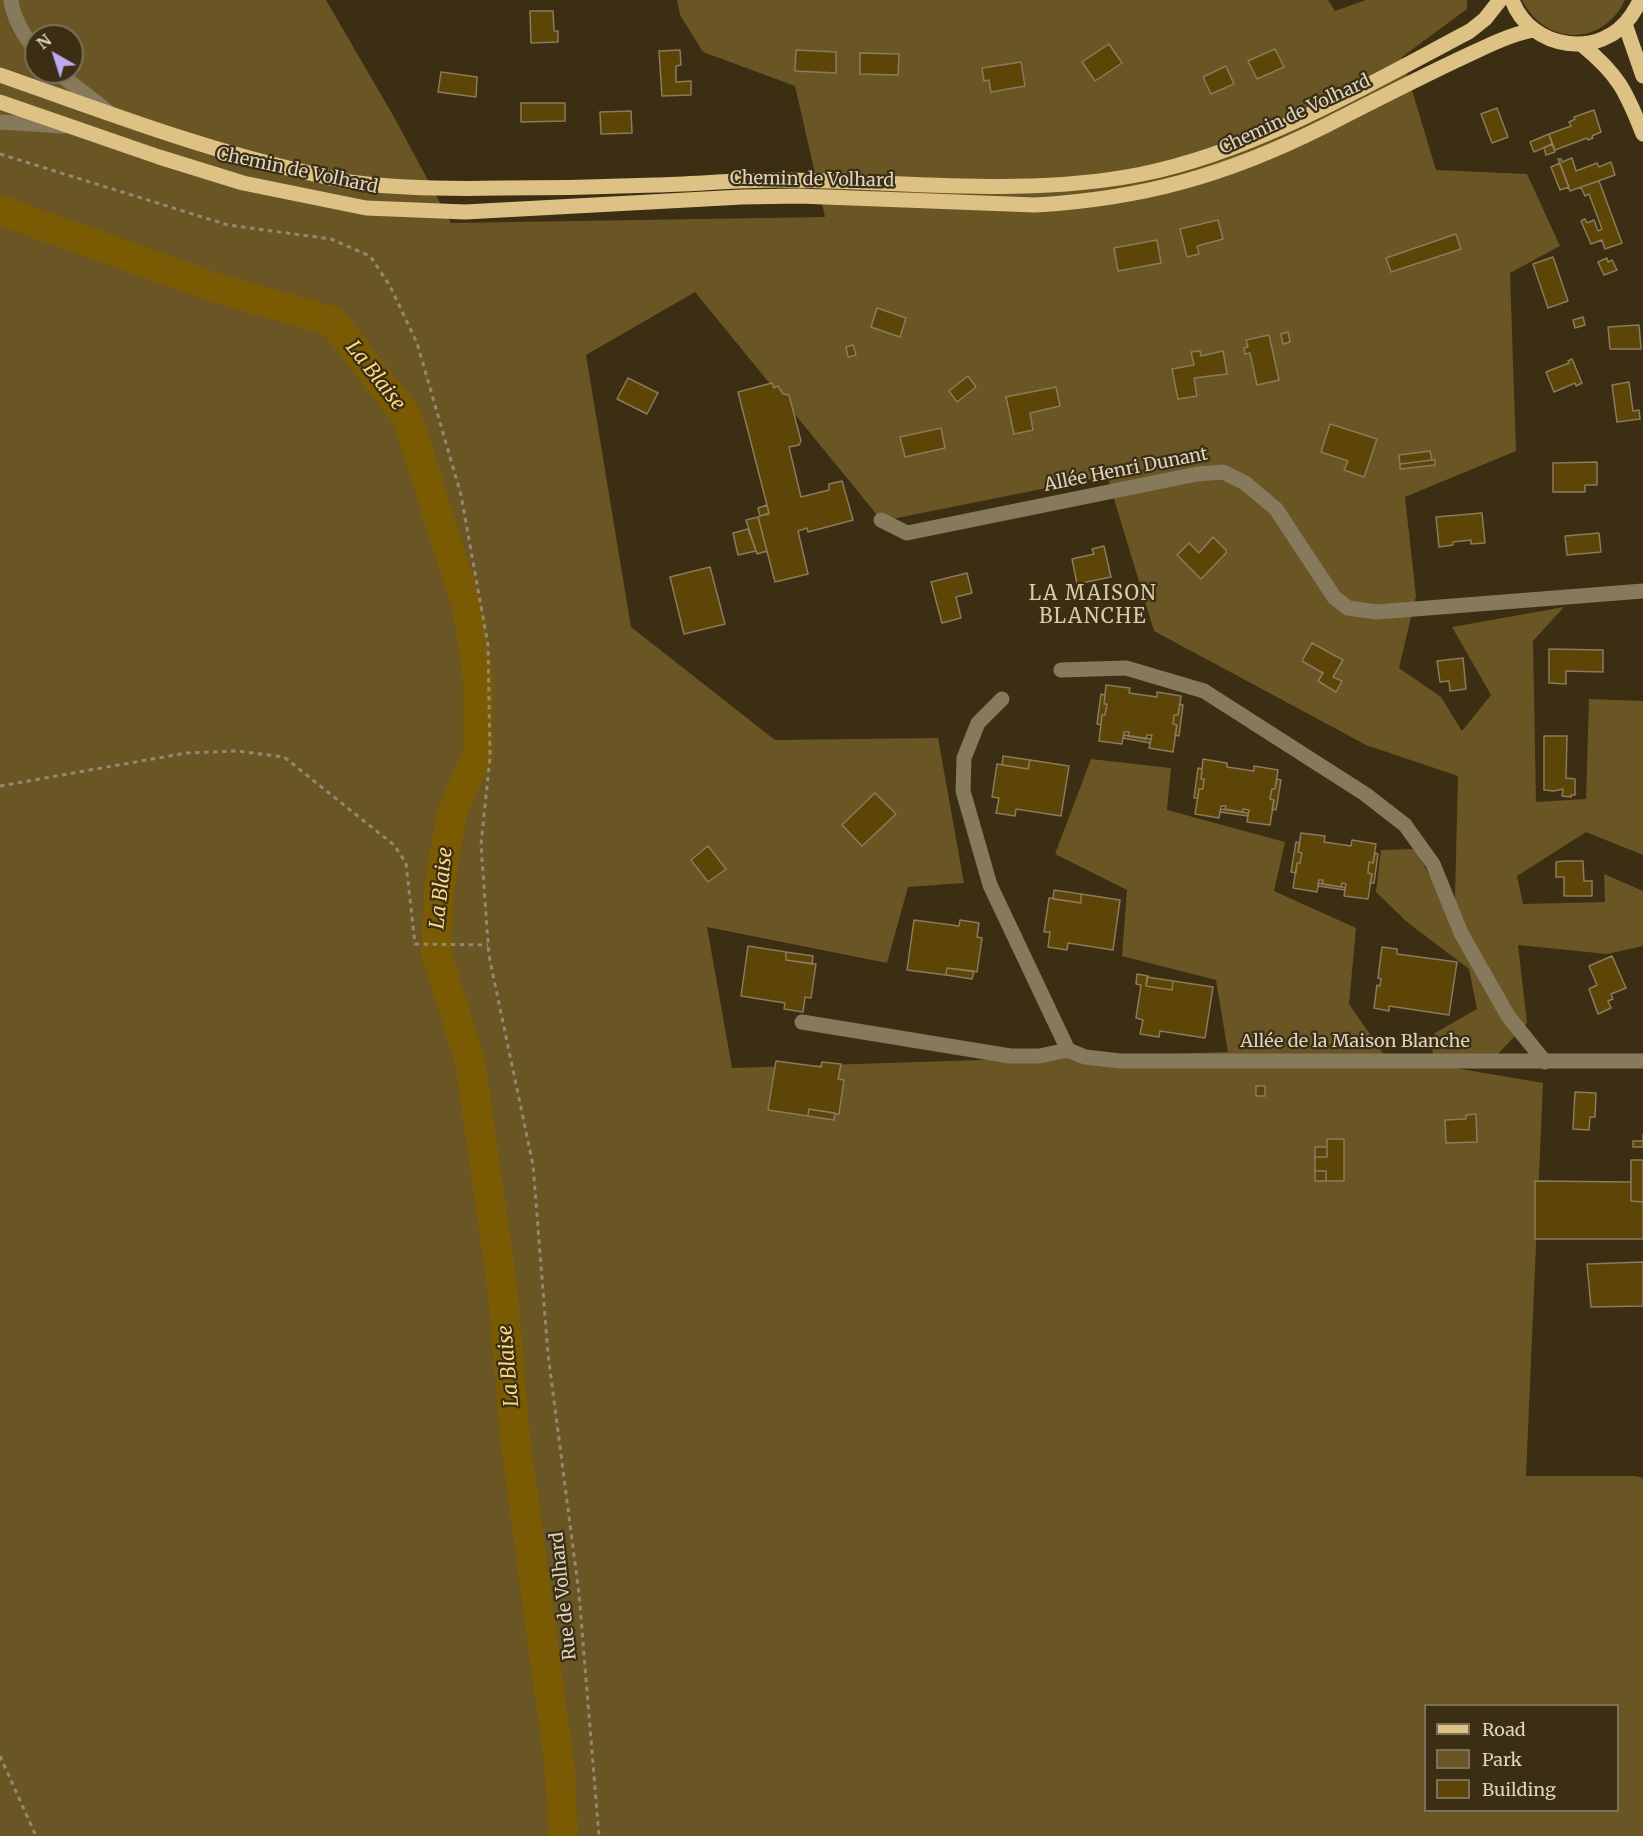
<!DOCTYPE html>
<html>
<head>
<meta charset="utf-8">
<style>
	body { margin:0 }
	#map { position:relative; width:1643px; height:1836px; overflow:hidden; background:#3b2e12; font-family:Merriweather,serif }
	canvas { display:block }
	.legend { position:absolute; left:1424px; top:1704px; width:195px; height:108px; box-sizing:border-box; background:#3b2e12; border:2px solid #7b7059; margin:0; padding:8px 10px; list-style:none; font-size:18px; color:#dcd4c4 }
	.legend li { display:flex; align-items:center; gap:12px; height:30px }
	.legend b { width:30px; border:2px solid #7b7059 }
	.north { position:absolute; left:24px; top:24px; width:60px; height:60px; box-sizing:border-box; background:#3b2e12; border:2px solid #7b7059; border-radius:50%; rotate:321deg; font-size:16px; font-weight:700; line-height:24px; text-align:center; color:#dcd4c4 }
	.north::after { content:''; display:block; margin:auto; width:21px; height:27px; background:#bca9f5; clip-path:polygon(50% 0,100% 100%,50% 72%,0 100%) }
</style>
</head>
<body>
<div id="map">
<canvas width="1643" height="1836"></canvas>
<ul class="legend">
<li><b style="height:8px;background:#ddc185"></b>Road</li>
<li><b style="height:16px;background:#6a5525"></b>Park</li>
<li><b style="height:16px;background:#5c4507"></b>Building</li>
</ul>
<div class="north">N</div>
</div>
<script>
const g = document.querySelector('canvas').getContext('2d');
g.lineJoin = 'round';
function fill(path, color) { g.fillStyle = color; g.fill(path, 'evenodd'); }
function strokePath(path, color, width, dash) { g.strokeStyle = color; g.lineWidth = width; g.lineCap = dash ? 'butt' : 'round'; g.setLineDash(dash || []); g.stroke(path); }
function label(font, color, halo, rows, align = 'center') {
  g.font = font + ' Merriweather,serif'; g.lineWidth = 4.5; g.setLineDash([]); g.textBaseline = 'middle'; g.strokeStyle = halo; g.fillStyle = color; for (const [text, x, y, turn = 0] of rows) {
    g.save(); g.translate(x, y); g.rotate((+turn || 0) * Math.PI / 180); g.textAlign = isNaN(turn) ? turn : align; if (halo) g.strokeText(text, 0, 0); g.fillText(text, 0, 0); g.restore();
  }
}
fill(new Path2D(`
	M0,0H326L394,117L451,223L825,217L795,86L703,52L680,15L677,0H1328L1335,11L1366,0H1467V9L1402,57L1436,170L1527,174L1560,246L1510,273L1516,451L1405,497L1416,596L1399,668L1441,697L1462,731L1491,695L1452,627L1564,607L1533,641L1536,802L1586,799L1589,699L1643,701V855L1586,832L1517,876L1523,904L1605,902L1604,874L1643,891V946L1607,954L1518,945L1527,1023L1496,1056H1432L1435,1033L1477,1009L1469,969L1407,922L1376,892L1381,850L1415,849L1444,902L1455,897L1458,776L1366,745L1154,631L1107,476L882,521L695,292L586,355L631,627L775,740L938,738L964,883L908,887L887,963L707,927L732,1068L1228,1052L1216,980L1122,956L1127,890L1055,854L1091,759L1171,768L1167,810L1285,842L1274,891L1356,928L1349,1004L1385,1056L1543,1083L1526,1476H1635L1643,1478V1836H0ZM36,36H72V72H36ZM1426,1706H1618V1810H1426Z
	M1522,0H1625C1603,47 1545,46 1522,0Z`), '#6a5525');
strokePath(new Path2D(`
	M0,210L216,288L332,321L407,416L468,611L478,677V754L452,812L439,891L436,953L470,1061L503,1293L515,1437L560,1770L563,1836`), '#7a5b04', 30);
const building = new Path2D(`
	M530,11H553L554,31H558V42L531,43Z
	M1109,44L1122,63L1095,81L1082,62Z
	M1275,49L1284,67L1257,79L1248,61Z
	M680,50L681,65L676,66V82L691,81V95L662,96L659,51Z
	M796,50L836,52V73L795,71Z
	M860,53L899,54L898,75L860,74Z
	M1021,62L1025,86L991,92L989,80L984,81L982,68Z
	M1226,66L1234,84L1211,94L1203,77Z
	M441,72L477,77L476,97L438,92Z
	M521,103H565V121L521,122Z
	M1497,108L1508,137L1492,143L1481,114Z
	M1594,110L1601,132L1592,136L1593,138L1588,140L1587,138L1555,150L1549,134L1571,126L1569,122L1575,119L1574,117Z
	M631,111L632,133L601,134L600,112Z
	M1549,134L1552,144L1534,152L1530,142Z
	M1552,144L1555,152L1546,155L1544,148Z
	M1572,158L1576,171L1597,163L1599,167L1611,162L1615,175L1570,191L1558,159H1561L1562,162Z
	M1560,163L1569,187L1560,190L1551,167Z
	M1599,181L1622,243L1605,249L1602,240L1591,244L1581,221L1585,219L1587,223L1594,220L1598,231L1602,229L1589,194L1585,196L1581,187Z
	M1218,220L1223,239L1197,246L1199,254L1187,257L1180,229Z
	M1456,234L1461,249L1391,272L1386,258Z
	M1157,240L1161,263L1118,271L1114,248Z
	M1553,257L1568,301L1548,308L1533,264Z
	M1607,258L1608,262L1612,260L1617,270L1604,275L1598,262Z
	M877,308L906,318L900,337L871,327Z
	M1583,317L1585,325L1575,328L1573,320Z
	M1639,325L1641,349H1610L1608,327Z
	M1288,332L1290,342L1283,344L1281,334Z
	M1269,335L1279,380L1257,385L1250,353L1245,354L1244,348L1248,347L1246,340Z
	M853,345L856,355L848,357L846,347Z
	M1200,351L1201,356L1223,351L1227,374L1194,378L1197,396L1178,399L1172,369L1194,365L1191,352Z
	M1572,359L1582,383L1576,386L1575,383L1554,392L1546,372L1569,363L1568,361Z
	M968,376L976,387L957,402L949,391Z
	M628,378L658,393L647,414L617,399Z
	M1629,382L1633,411L1639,410L1640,419L1617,422L1612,385Z
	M772,383L774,388L778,386L783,394L789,395L801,441L799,445L789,447L801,497L829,490V484L842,481L853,520L808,532L807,528L798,531L808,574L775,582L758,517L769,513L738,392Z
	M1056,387L1060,406L1030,413L1033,430L1014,434L1006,397Z
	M1330,424L1377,439L1364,477L1344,470L1348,461L1321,452Z
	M941,428L945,448L905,457L900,437Z
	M1430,451L1432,460L1400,464L1399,455Z
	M1432,460H1435V465L1400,469V464Z
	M1597,462V485H1585V492H1553V463Z
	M767,505L769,514L760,516L758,508Z
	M1482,513L1485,543L1471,544V540L1453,542V545L1439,547L1436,517Z
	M758,517L767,551L757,554L746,520Z
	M748,529L756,551L738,555L733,533Z
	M1599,533L1601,552L1567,555L1565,536Z
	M1213,537L1226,550V553L1201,579L1177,555L1189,543L1199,553Z
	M1104,546L1111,577L1077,584L1072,559L1094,554L1092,549Z
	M710,567L725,624L684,634L670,577Z
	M967,573L972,593L956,597L961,618L942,623L931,582Z
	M1312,643L1343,660L1333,677L1342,681L1336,692L1318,681L1323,673L1302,661Z
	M1549,649L1603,650V672L1566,671V684L1549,683Z
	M1463,658L1466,689L1450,691L1449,681L1440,682L1437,661Z
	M1106,685L1130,688L1129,693L1157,697V692L1181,696L1178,715H1174L1173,724L1177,725L1173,752L1149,748L1152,735H1147L1146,739L1128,736L1129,732H1124L1122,744L1099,741L1102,715H1105L1107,704H1104Z
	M1101,694L1105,695L1104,704H1107L1105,715H1102L1101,725L1097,724Z
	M1180,704L1183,705L1179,736L1175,735L1177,725L1173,724L1174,715H1178Z
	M1124,735L1151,739L1150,743L1123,738Z
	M1544,736H1567L1566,778L1575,779V795H1571V797L1562,796L1563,789L1554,791L1544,790Z
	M1003,756L1030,760L1028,769L1002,765Z
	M1203,759L1227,763V767L1254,771V766L1278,770L1275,789H1272L1270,799L1274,800L1270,825L1247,822L1249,810L1243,809V812L1225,809L1226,806H1221L1219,818L1195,814L1199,789H1203L1204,779H1201Z
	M1030,760L1069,766L1061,816L1016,809L1015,816L996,813L999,798L992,797L997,764L1028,769Z
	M1198,768L1202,769L1201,779H1204L1203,789H1199L1198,798H1194Z
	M1277,779L1281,780L1276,810L1272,809L1274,800L1270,799L1272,789H1275Z
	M875,793L896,814L862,846L842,825Z
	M1221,809L1248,813V816L1220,812Z
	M1301,833L1325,836L1324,842L1351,846L1352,840L1376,844L1373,863L1369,862L1368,873L1372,874L1368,899L1344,896L1346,884L1342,883L1341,887L1322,884L1323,880H1319L1317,892L1293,888L1297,863H1300L1302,853L1298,852Z
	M1296,842L1300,843L1298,852L1302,853L1300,863H1297L1296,873L1291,872Z
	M708,846L726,869L708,882L691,860Z
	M1375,853L1378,854L1374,883H1370L1372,874L1368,873L1369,862L1373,863Z
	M1564,861H1583L1584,881H1592V896H1564V877H1556V862Z
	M1318,883L1341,887H1345V890L1318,886Z
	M1054,890L1081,894V903L1053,899Z
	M1081,894L1120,900L1113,950L1068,943L1067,950L1048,947L1050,932H1044L1049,898L1081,903Z
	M914,920L959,926L960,920L979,923L977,937L982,938L977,972L947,968L946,975L907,970Z
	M748,946L786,952V960L816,964L811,998L805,997L803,1012L784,1009L785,1003L741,996Z
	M1382,947L1397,949V954L1457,962L1449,1015L1389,1006V1011L1374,1008L1377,985L1380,986L1381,979L1378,978Z
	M786,952L813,956L812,964L786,960Z
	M1612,956L1626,988L1611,994L1613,999L1608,1001L1611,1008L1598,1014L1589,989L1597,985L1589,966Z
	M947,968L974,971L972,979L946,975Z
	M1137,974L1148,976L1146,986L1172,990L1173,981L1213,987L1205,1038L1160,1031L1159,1037L1140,1034L1143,1020L1136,1018L1141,985L1136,984Z
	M1147,977L1173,981L1172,990L1146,986Z
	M776,1061L821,1067L822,1062L841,1064L838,1079L844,1080L839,1114L809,1109L808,1116L768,1110Z
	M1256,1086H1265V1096H1256Z
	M1575,1092L1596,1093L1595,1117H1590L1589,1130L1573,1129Z
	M809,1109L835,1113L834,1120L808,1116Z
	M1476,1114L1477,1142L1446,1143L1445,1120L1466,1119V1115Z
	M1643,1134V1147H1633V1141H1643Z
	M1327,1139H1344V1181H1326V1171H1315V1157H1327Z
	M1315,1147H1327V1157H1315Z
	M1631,1160H1643V1202L1631,1201Z
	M1315,1171H1326V1181H1315Z
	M1535,1181L1631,1182V1201L1643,1202V1239H1535Z
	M1643,1262V1306L1591,1307L1587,1264Z`);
fill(building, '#5c4507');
strokePath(building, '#8a7b5d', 1.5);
strokePath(new Path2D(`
	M0,154L228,225L331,239L370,256L390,286L417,343L461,495L488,645L490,757L481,845L489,956L533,1165L548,1354L579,1594L599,1836
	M0,786L186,753L237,751L284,757L394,845L406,863L415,944L488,945
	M0,1756L36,1836`), '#938873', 3, [4.5, 4.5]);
strokePath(new Path2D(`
	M11,0C13,18 25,37 36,51
	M57,72L107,111
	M0,122L63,126
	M881,520L907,533L1197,474L1223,472L1245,483L1276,509L1334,597L1348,608L1377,612L1643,591
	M1061,670L1126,668L1204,691L1365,794L1405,825L1433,864L1461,933L1508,1016L1545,1062
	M1002,699L978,723L964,758L963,791L990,885L1068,1050
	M802,1022L1010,1056H1039L1068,1050
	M1068,1050L1085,1057L1120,1061H1643`), '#86795c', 15);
strokePath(new Path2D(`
	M1512,0C1530,50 1601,60 1631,16C1634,11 1638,6 1640,0
	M1625,24L1643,76
	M1582,45C1618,74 1626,91 1643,134
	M0,75C101,110 201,149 305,172C323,176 340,181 358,183C406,189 454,189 502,188C553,188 604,187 655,185C695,184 736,180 777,180C898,180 1022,198 1142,174C1256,151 1368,85 1470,31L1485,19L1500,0
	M0,102L159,157L243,183L366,208L465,212L742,197L799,196L1035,205C1142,199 1227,175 1323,127C1366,105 1409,83 1453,62C1480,50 1504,36 1533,30`), '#ddc185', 15);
label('18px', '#dcd4c4', '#3b2e12', [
	["Chemin de Volhard",1295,115,-25],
	["Chemin de Volhard",297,171,12],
	["Chemin de Volhard",812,180,1],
	["Allée Henri Dunant",1126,470,-11],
	["Allée de la Maison Blanche",1355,1042],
	["Rue de Volhard",564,1596,-96]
]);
label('italic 20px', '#fbd78b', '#3b2e12', [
	["La Blaise",375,376,52],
	["La Blaise",442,888,-84],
	["La Blaise",509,1366,-95]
]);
g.letterSpacing = '1.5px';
label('20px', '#dbcbab', '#3b2e12', [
	["LA MAISON",1093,594],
	["BLANCHE",1093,617]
]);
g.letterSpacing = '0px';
</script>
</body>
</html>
